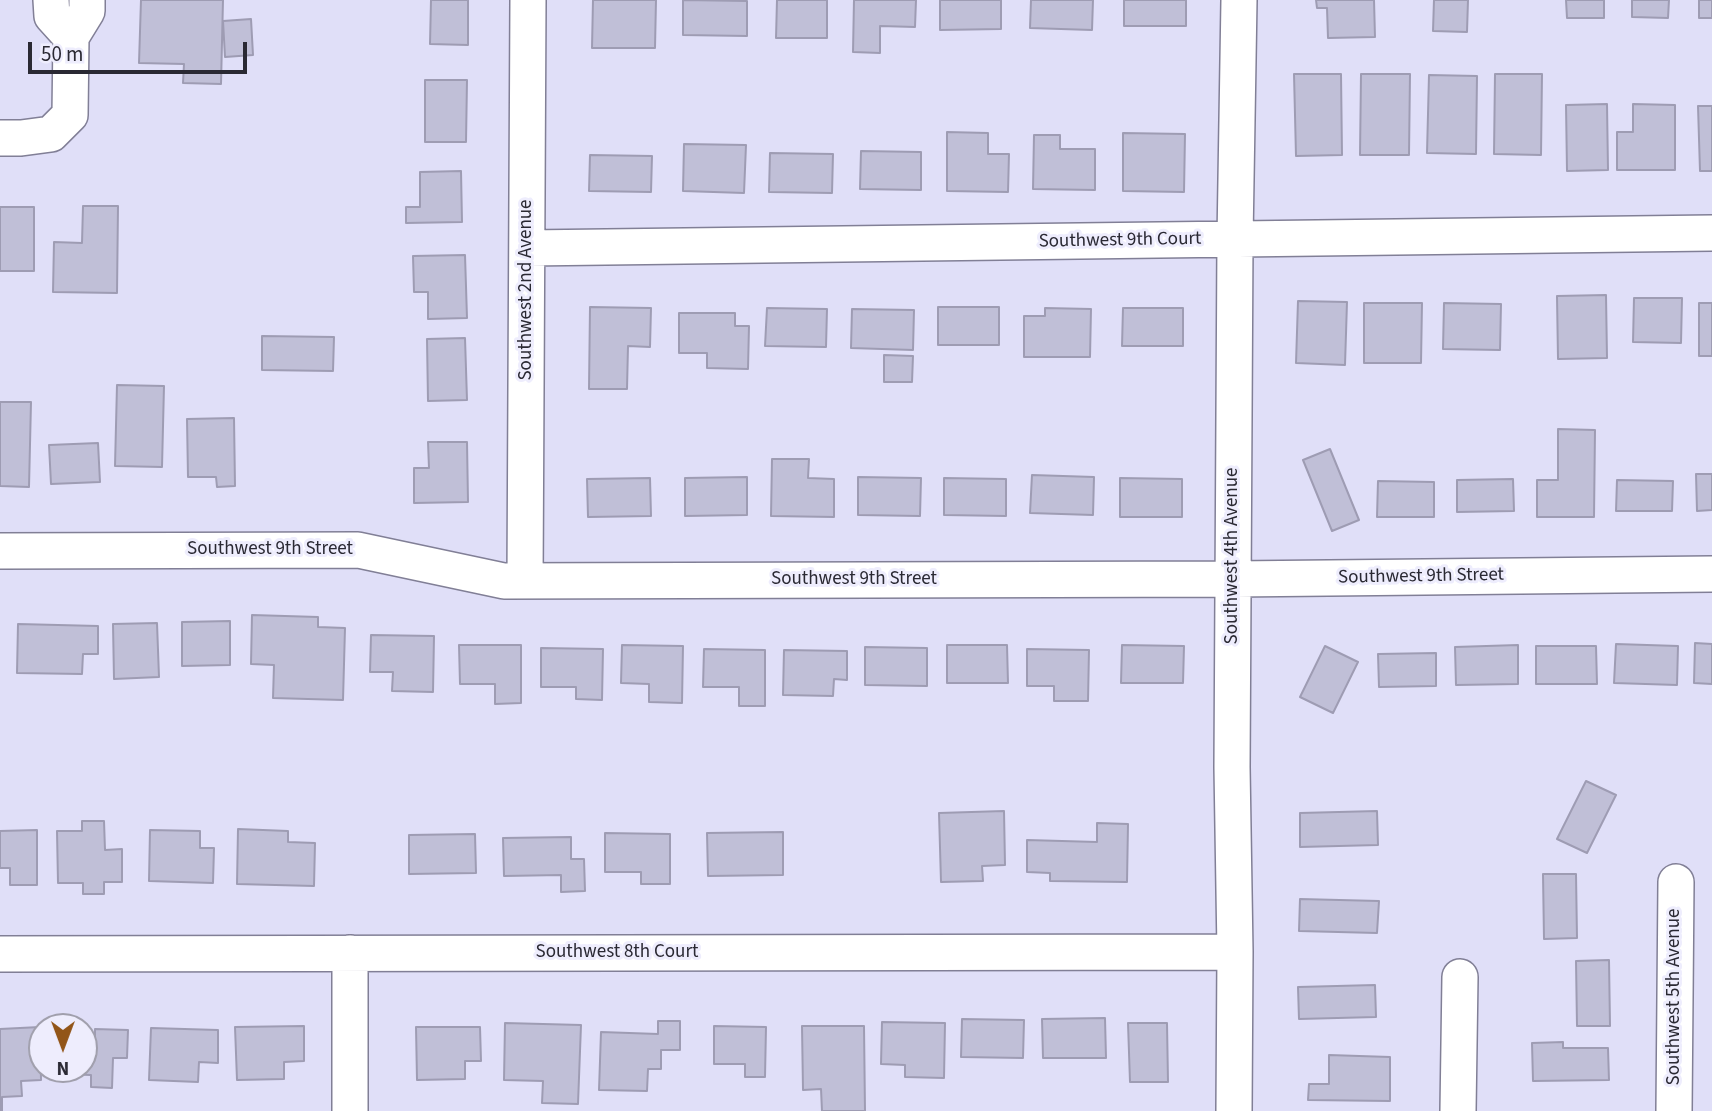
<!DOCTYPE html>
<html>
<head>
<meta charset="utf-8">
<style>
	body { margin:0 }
	#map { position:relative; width:1712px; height:1111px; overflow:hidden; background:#e0dff8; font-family:"Source Sans 3",sans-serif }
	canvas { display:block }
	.north { position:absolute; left:28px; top:1013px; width:70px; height:70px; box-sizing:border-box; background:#eeedfd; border:2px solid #a09fac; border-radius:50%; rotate:180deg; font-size:19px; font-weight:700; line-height:28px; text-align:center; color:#2a2933 }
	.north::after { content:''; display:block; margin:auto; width:24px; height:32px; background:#925518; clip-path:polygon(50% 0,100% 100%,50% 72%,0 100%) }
	.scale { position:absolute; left:28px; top:42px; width:219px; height:32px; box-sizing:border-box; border:4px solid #2a2933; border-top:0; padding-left:9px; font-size:21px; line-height:24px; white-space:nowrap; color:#2a2933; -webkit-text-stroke:5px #eeedfd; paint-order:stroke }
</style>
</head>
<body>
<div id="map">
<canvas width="1712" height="1111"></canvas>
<div class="north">N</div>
<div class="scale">50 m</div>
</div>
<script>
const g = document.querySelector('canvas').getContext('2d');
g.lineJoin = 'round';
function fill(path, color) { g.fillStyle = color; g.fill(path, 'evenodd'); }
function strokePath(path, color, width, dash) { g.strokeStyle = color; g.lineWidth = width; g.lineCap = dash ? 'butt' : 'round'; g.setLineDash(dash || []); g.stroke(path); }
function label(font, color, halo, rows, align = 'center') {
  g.font = font + ' "Source Sans 3",sans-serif'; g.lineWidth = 6; g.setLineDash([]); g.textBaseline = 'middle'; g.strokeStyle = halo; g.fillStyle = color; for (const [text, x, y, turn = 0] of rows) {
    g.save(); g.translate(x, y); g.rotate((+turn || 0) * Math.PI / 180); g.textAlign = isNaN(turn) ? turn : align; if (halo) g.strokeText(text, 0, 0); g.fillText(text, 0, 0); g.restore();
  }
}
const building = new Path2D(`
	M141,0H223L221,84L183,83L184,64L139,63Z
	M431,0H468V45L430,44Z
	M593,0H656L655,48H592Z
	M683,0L747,1V36L683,35Z
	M777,0H827V38H776Z
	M854,0H916L915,27L880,26V53L853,52Z
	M940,0H1001V29L940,30Z
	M1031,0H1093L1092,30L1030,28Z
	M1124,0H1186V26H1124Z
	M1316,0H1374L1375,37L1328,38L1327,8H1317Z
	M1434,0H1468L1467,32L1433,31Z
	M1566,0H1604V18H1567Z
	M1632,0H1669L1668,18L1632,17Z
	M1699,0H1712V18H1699Z
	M251,19L253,55L225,57L223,21Z
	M1294,74H1341L1342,155L1296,156Z
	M1361,74H1410L1409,155H1360Z
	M1495,74H1542L1541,155L1494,154Z
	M1429,75L1477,76L1476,154L1427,153Z
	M425,80H467L466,142H425Z
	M1607,104L1608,170L1567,171L1566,105Z
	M1633,104L1675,105V170H1617V132H1633Z
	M1698,106H1712V171H1700Z
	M947,132L988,133V154H1009L1008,192L947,191Z
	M1123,133L1185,134L1184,192L1123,191Z
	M1034,135H1060V149H1095V190L1033,189Z
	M684,144L746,145L744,193L683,191Z
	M861,151L921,152V190L860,189Z
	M770,153L833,154L832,193L769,192Z
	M590,155L652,156L651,192L589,191Z
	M461,171L462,222L406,223V207H420V172Z
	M83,206H118L117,293L53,292L54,242L82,243Z
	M0,207H34V271H0Z
	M465,255L467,318L428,319V292H414L413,256Z
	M1606,295L1607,358L1558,359L1557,296Z
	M1634,298H1682L1681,343L1633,342Z
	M1298,301L1347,302L1345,365L1296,363Z
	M1364,303H1422L1421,363H1364Z
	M1444,303L1501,304L1500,350L1443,349Z
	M1699,303H1712V356H1699Z
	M590,307L651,308L650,347L628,346L627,389H589Z
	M938,307H999V345H938Z
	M767,308L827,309L826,347L765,346Z
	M1045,308L1091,309L1090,357H1024V316H1045Z
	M1123,308H1183V346H1122Z
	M852,309L914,310L913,350L851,348Z
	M679,313H735V326H749L748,369L707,368V353H679Z
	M262,336L334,337L333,371L262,370Z
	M465,338L467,400L428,401L427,339Z
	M884,355L913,356L912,382H884Z
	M117,385L164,386L162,467L115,466Z
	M0,402H31L29,487L0,486Z
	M234,418L235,486L217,487L216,477H188L187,419Z
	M1558,429L1595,430L1594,517H1537V480H1558Z
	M428,442H467L468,502L414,503V468H429Z
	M98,443L100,482L51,484L49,445Z
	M1330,449L1359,520L1332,531L1303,460Z
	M772,459H809L808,478L834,479V517L771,516Z
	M1696,474H1712V510L1697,511Z
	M1032,475L1094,477L1093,515L1030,513Z
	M747,477V515L685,516V478Z
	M858,477L921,478L920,516L858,515Z
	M650,478L651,516L588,517L587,479Z
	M944,478L1006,479V516L944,515Z
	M1120,478L1182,479V517H1120Z
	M1513,479L1514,511L1457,512V480Z
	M1617,480L1673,481L1672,511H1616Z
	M1378,481L1434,482V517H1377Z
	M252,615L318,617V627L345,628L343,700L273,698L274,665L251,664Z
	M230,621V665L182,666V622Z
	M157,623L159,677L114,679L113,624Z
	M18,624L98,626V654H83L82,674L17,673Z
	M371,635L434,636L433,692L392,691L393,672H370Z
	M1695,643L1712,644V684L1694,683Z
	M1616,644L1678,646L1677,685L1614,683Z
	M459,645H521V703L495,704V684H460Z
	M622,645L683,646L682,703L649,702V684L621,683Z
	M947,645H1007L1008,683H947Z
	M1122,645L1184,646L1183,683H1121Z
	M1518,645V684L1456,685L1455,647Z
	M1325,646L1358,662L1333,713L1300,697Z
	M1536,646H1596L1597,684H1536Z
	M865,647L927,648V686L865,685Z
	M541,648L603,649L602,700L576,699V687H541Z
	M704,649L765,650V706H739V687H703Z
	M1027,649L1089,650L1088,701H1054V686H1027Z
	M784,650L847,651V680L834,679L833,696L783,695Z
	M1436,653V686L1379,687L1378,654Z
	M1586,781L1616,795L1587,853L1557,839Z
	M1004,811L1005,865L982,866L983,881L941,882L939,813Z
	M1377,811L1378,845L1300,847V813Z
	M82,821H104L105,850L122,849V882H104V894H83V883H58L57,831H82Z
	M1097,823L1128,824L1127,882L1050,881V873L1027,872V840L1097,842Z
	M238,829L288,831V842L315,843L314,886L237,884Z
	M37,830V885H10V868H0V831Z
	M150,830L200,831V848H214L213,883L149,881Z
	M783,832V875L708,876L707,833Z
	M605,833L670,834V884H641V872H605Z
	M475,834L476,873L409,874V835Z
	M571,837V859H584L585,891L561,892V875L504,876L503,838Z
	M1543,874H1576L1577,938L1544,939Z
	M1300,899L1379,901L1377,933L1299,931Z
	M1609,960L1610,1026H1577L1576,961Z
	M1375,985L1376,1017L1299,1019L1298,987Z
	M1105,1018L1106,1058H1043L1042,1019Z
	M962,1019L1024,1020L1023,1058L961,1057Z
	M658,1021H680V1050H661V1069H648L647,1091L599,1090L601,1032L658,1034Z
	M882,1022L945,1023L944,1078L905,1077V1065L881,1064Z
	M505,1023L581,1025L578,1104L542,1103L543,1081L504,1080Z
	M1128,1023H1167L1168,1082H1130Z
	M304,1026V1061L284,1062V1079L237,1080L235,1027Z
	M714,1026L766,1027L765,1077H745V1064H714Z
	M802,1026H864L865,1111H822L821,1089L803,1090Z
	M40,1027L41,1080L21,1081L22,1096L2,1097V1111H0V1029Z
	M416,1027H480L481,1061H465V1079L417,1080Z
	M151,1028L218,1030V1063L199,1062L198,1082L149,1080Z
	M95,1029L128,1030L127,1058H113L112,1088L91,1087V1075L59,1074V1069H84V1039H95Z
	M1563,1042V1048H1608L1609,1080L1533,1081L1532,1043Z
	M1329,1055L1390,1057V1101L1308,1100L1309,1084H1329Z`);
fill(building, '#c0bfd7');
strokePath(building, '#9e9cb3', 2);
const minor = new Path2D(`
	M51,0L52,16L71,37
	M0,138H21L51,134L70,115L71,37L87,11V0
	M527,248L1712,233
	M0,551L358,550L504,581L1233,579L1712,574
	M525,581L528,0
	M350,953V1111
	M0,954L1235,952
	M1234,1111L1235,952L1232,767L1235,239L1239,0
	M1458,1111L1460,977
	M1674,1111L1676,882`);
strokePath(minor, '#817f96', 38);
strokePath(minor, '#fff', 35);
label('19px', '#2a2933', '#eeedfd', [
	["Southwest 9th Court",1120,241,-1],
	["Southwest 2nd Avenue",527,290,-90],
	["Southwest 9th Street",270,550],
	["Southwest 4th Avenue",1233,556,-90],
	["Southwest 9th Street",1421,577,-1],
	["Southwest 9th Street",854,580],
	["Southwest 8th Court",617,953],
	["Southwest 5th Avenue",1675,997,-90]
]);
</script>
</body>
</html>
